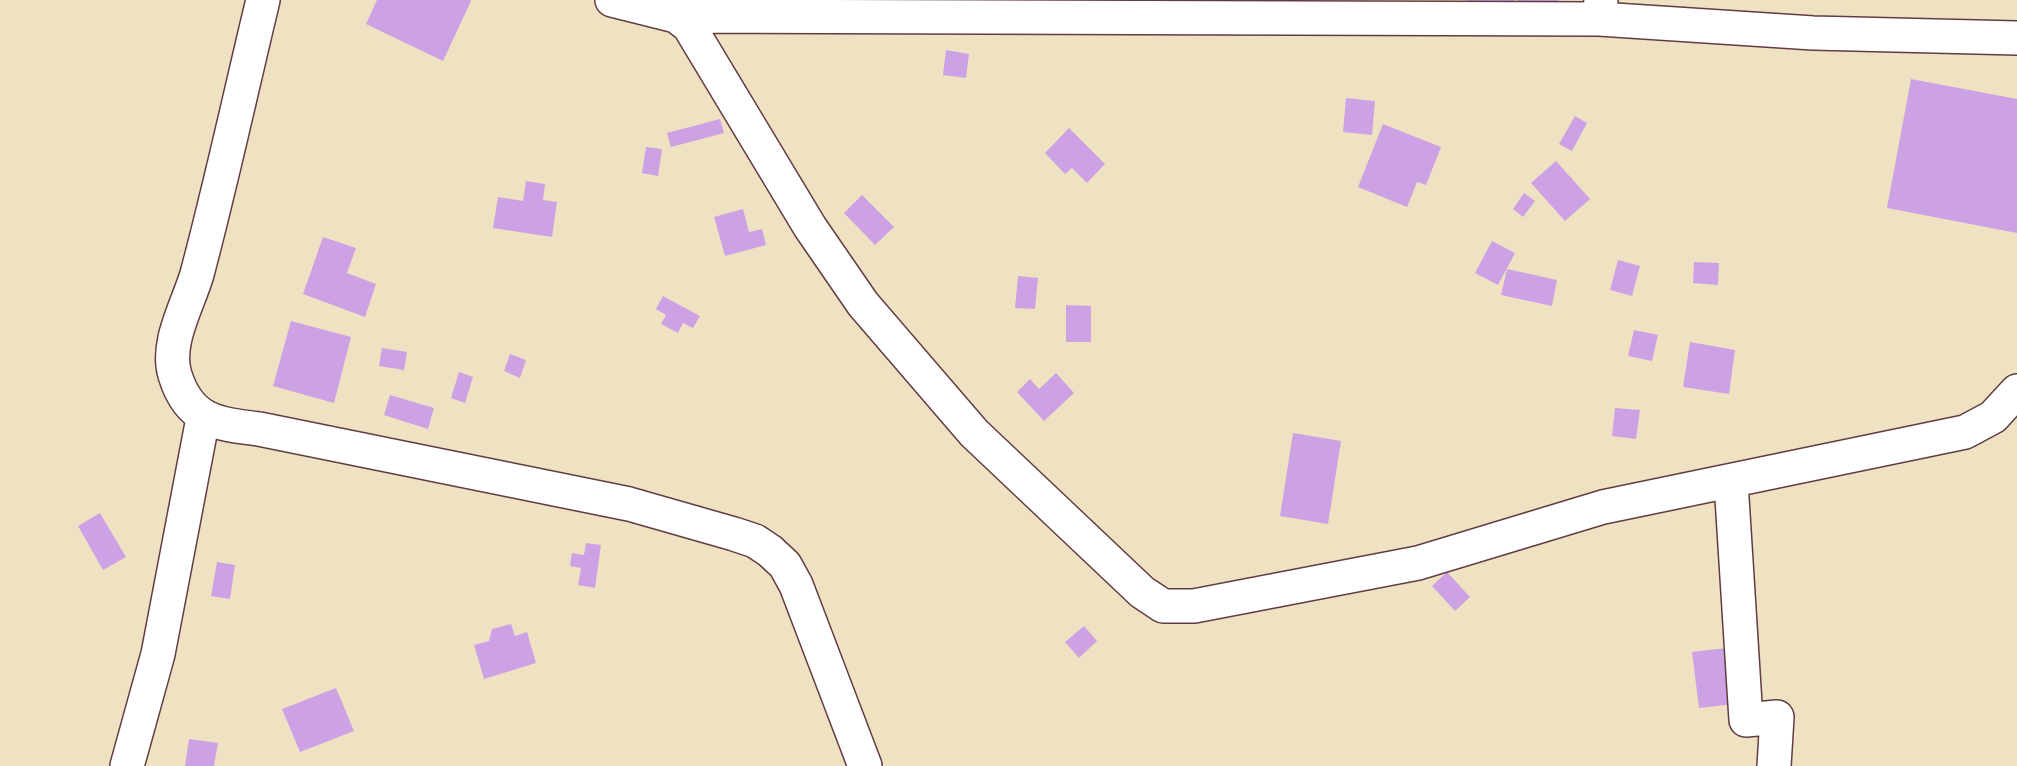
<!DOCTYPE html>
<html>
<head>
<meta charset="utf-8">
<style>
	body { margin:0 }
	canvas { display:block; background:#eee2c3 }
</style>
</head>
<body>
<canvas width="2017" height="766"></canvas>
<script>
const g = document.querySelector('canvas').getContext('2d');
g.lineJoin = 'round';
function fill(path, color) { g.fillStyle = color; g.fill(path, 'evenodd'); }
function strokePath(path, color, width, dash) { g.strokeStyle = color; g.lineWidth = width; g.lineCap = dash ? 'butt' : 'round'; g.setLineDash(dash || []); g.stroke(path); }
fill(new Path2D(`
	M377,0H470L471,1L443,61L366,24Z
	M1467,0H1515V7L1466,5Z
	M1517,0H1559V10L1517,8Z
	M946,50L969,54L966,78L943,75Z
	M1911,79L2017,99V233L1887,208Z
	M1346,98L1375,101L1372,135L1343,132Z
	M1575,116L1587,123L1572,151L1559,144Z
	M720,119L724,133L671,147L667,133Z
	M1383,124L1441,147L1426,185L1417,182L1407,207L1358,187Z
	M1069,128L1105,164L1087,183L1072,168L1065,174L1045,153Z
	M646,147L662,149L658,176L642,173Z
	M1556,161L1590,199L1565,221L1531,183Z
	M526,181L545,184L543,200L557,202L552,237L493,228L498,197L523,201Z
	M1524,193L1535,201L1523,217L1513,209Z
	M862,195L894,227L875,245L844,213Z
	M743,209L749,232L762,229L766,245L725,256L714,217Z
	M323,237L356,248L347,273L376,284L365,317L303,294Z
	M1492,241L1515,253L1498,285L1475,273Z
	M1618,260L1640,266L1632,296L1610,290Z
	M1694,262L1719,263L1718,285L1693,283Z
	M1507,269L1557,280L1552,306L1501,295Z
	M1018,276L1038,278L1035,309L1015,308Z
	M663,296L700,316L693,328L683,323L678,333L661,324L666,315L656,309Z
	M1066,305L1091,306V342H1066Z
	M291,321L351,337L334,403L273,386Z
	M1634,330L1658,335L1652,361L1628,356Z
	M1690,342L1735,350L1729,394L1683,387Z
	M382,348L407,352L404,370L379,366Z
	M510,354L526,360L520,378L504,371Z
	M459,372L473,377L465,403L451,398Z
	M1056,373L1074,393L1044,421L1017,392L1030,379L1039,389Z
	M390,395L434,408L428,429L384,415Z
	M1615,408L1640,410L1636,439L1612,436Z
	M1293,433L1341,441L1328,524L1280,516Z
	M100,513L126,557L103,570L78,526Z
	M586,543L601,545L595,588L578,585L581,568L570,566L572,553L584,555Z
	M217,562L235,565L230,599L211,596Z
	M1447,572L1470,597L1455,611L1432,586Z
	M511,624L515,636L527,632L536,663L484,679L474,645L489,641L492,629Z
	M1084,626L1097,641L1079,658L1065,642Z
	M1727,648L1735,704L1699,708L1692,652Z
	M336,688L354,731L300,752L282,709Z
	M189,739L218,743L214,766H185Z`), '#cda2e4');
const minor = new Path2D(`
	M263,0C241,91 221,184 197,274C188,305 165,343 175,375C189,421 217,424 259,429L629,504L734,534L755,541L770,551L785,565L796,585L865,766
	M612,0L676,16L689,26L810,227L863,304L974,433L1142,592L1163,606H1194L1418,563L1603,507L1965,432L1993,417L2017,391
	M1601,0L1599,19L1813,33L2017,38
	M676,16L1599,19
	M1731,482L1746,720L1777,717L1774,766
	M127,766L158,654L203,418`);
strokePath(minor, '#633c42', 36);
strokePath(minor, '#fff', 33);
</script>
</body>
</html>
